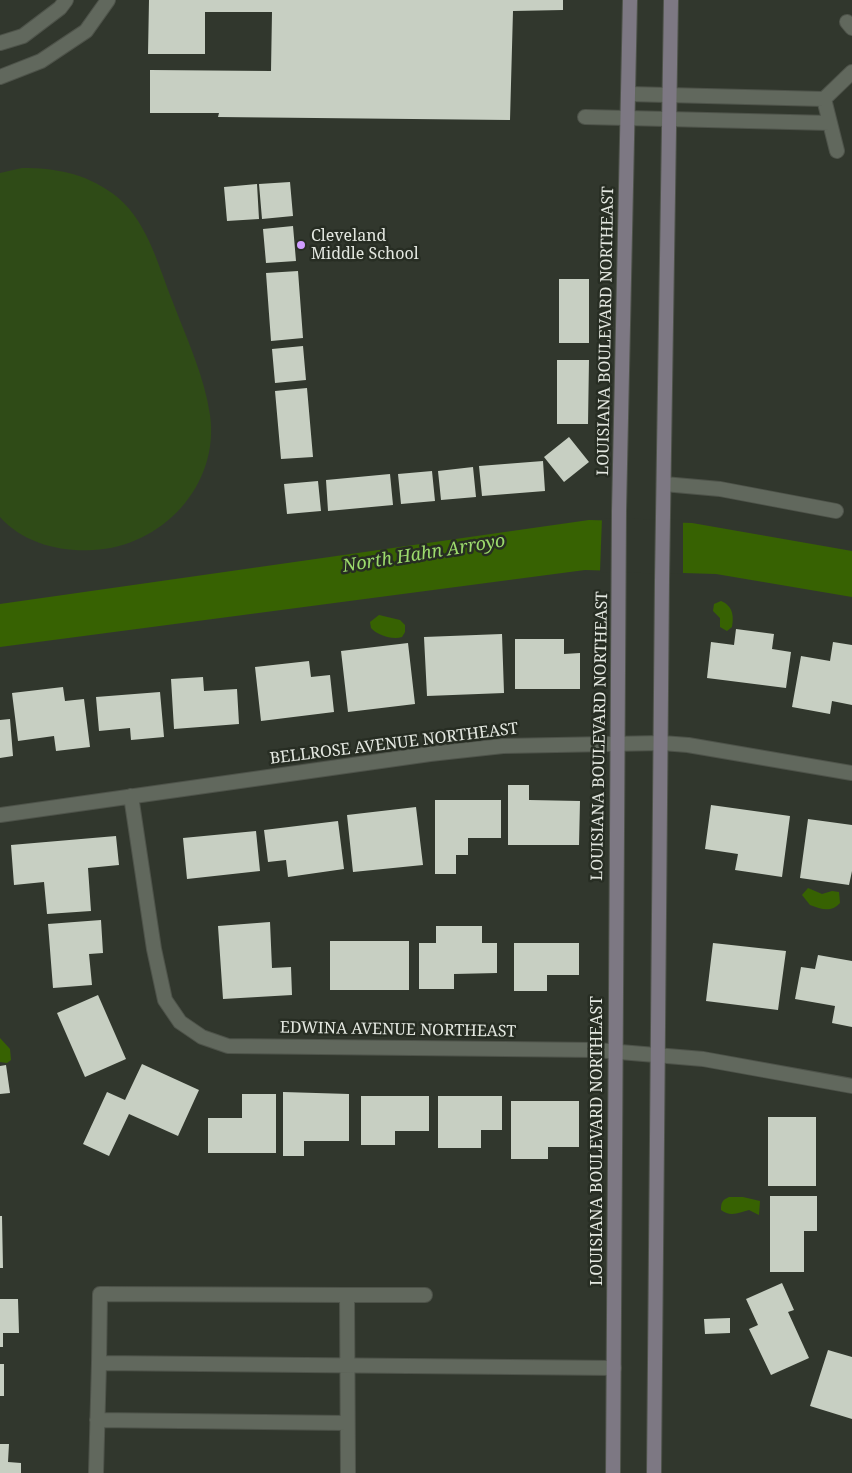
<!DOCTYPE html>
<html>
<head>
<meta charset="utf-8">
<style>
	body { margin:0 }
	canvas { display:block; background:#31372d }
</style>
</head>
<body>
<canvas width="852" height="1473"></canvas>
<script>
const g = document.querySelector('canvas').getContext('2d');
g.lineJoin = 'round';
function fill(path, color) { g.fillStyle = color; g.fill(path, 'evenodd'); }
function strokePath(path, color, width, dash) { g.strokeStyle = color; g.lineWidth = width; g.lineCap = dash ? 'butt' : 'round'; g.setLineDash(dash || []); g.stroke(path); }
function label(font, color, halo, rows, align = 'center') {
  g.font = font + ' "Noto Serif",serif'; g.lineWidth = 5; g.setLineDash([]); g.textBaseline = 'middle'; g.strokeStyle = halo; g.fillStyle = color; for (const [text, x, y, turn = 0] of rows) {
    g.save(); g.translate(x, y); g.rotate((+turn || 0) * Math.PI / 180); g.textAlign = isNaN(turn) ? turn : align; if (halo) g.strokeText(text, 0, 0); g.fillText(text, 0, 0); g.restore();
  }
}
fill(new Path2D(`
	M22,168C55,168 84,173 112,193C146,217 157,262 172,300C186,337 204,375 210,415C220,485 162,547 93,550C60,552 23,543 0,517V173Z`), '#2f4b17');
fill(new Path2D(`
	M589,520L692,523L852,551V597L716,574L585,570L0,647V604Z
	M721,601C733,606 734,616 732,627L727,631L720,627V618L713,611L714,604Z
	M379,615L400,620L405,625V632L402,637C392,640 377,635 371,628L370,622Z
	M808,888L822,894L832,891L839,892L840,903C831,913 821,909 810,905L802,895Z
	M0,1038L10,1049L11,1060L7,1063L0,1062Z
	M729,1197H743L760,1201L759,1215L749,1210C739,1213 730,1217 721,1210C721,1203 722,1200 729,1197Z`), '#376202');
fill(new Path2D(`
	M602,518L683,520V574L600,572Z`), '#31372d');
fill(new Path2D(`
	M149,0H563V10L513,11L510,120L218,117L219,113H150V70L271,71L272,12H205V54H148Z
	M290,182L293,216L262,219L259,184Z
	M257,184L259,219L227,221L224,187Z
	M293,226L296,261L266,263L263,229Z
	M298,271L303,338L271,341L266,273Z
	M559,279H589V343H559Z
	M303,346L306,380L275,383L272,349Z
	M557,360H589L588,424H557Z
	M307,388L313,457L281,459L275,391Z
	M569,437L589,462L564,482L544,457Z
	M543,461L545,491L482,496L479,466Z
	M473,467L476,497L441,500L438,471Z
	M432,471L435,501L401,504L398,474Z
	M390,474L393,505L328,511L326,480Z
	M318,481L321,511L287,514L284,484Z
	M736,629L774,634L772,649L791,652L786,688L707,678L711,642L734,645Z
	M502,634L504,693L427,696L424,637Z
	M515,639H564V654L580,653V689H515Z
	M833,642L852,645V705L832,701L830,714L792,707L801,656L830,661Z
	M408,643L415,704L348,712L341,651Z
	M309,661L311,677L330,675L334,712L261,721L255,667Z
	M203,677L204,691L237,689L239,724L174,729L171,679Z
	M63,687L65,701L84,699L90,747L56,751L54,736L18,741L12,693Z
	M160,692L164,737L131,740L130,728L99,731L96,697Z
	M10,719L13,756L0,758V720Z
	M508,785H529V800L580,801L579,845H508Z
	M435,800H501V838H468V855H456V874H435Z
	M711,805L790,816L782,877L735,870L738,854L705,849Z
	M416,807L423,865L353,872L347,815Z
	M808,819L852,825V871L849,885L800,878Z
	M338,821L344,869L288,877L286,860L268,862L264,830Z
	M256,831L260,871L187,879L183,838Z
	M116,836L119,865L88,868L91,911L47,914L44,882L14,885L11,845Z
	M101,920L103,953L89,954L92,985L53,988L48,924Z
	M270,922L272,968L291,967L292,995L223,999L218,926Z
	M436,926H482V943H497V973L454,974V989H419V943H436Z
	M330,941H409V990H330Z
	M514,943H579V975H547V991H514Z
	M713,943L786,951L778,1010L706,1001Z
	M818,955L852,961V1027L832,1023L835,1006L795,999L801,967L815,969Z
	M98,995L126,1059L85,1077L57,1013Z
	M142,1064L199,1090L178,1136L129,1114L109,1156L83,1144L107,1092L125,1100Z
	M6,1065L10,1093L0,1094V1066Z
	M283,1092L349,1094V1141H304V1156H283Z
	M242,1094H276V1153H208V1118H242Z
	M361,1096H429V1131H395V1145H361Z
	M438,1096H502V1130H481V1148H438Z
	M511,1101H579V1147H548V1159H511Z
	M768,1117H816V1186H768Z
	M770,1196H817V1231H804V1272H770Z
	M0,1216H2L3,1268H0Z
	M782,1283L794,1310L788,1312L809,1358L771,1375L749,1329L758,1325L746,1299Z
	M0,1299H18L19,1333H3V1347H0Z
	M730,1318V1333L705,1334L704,1319Z
	M828,1350L852,1357V1419L810,1406Z
	M0,1364H4V1396H0Z
	M0,1444H9L8,1462L21,1463V1473H0Z`), '#c7cfc2');
const service = new Path2D(`
	M847,22L852,28
	M0,43L23,36L60,8L66,0
	M0,77L41,61L86,31L108,0
	M628,94L824,99L852,72
	M824,99L837,151
	M585,117L830,123
	M664,484L720,489L836,511
	M99,1363L100,1294L347,1295
	M97,1420L347,1423
	M96,1473L99,1363L614,1368
	M348,1473L347,1295H425`);
const minor = new Path2D(`
	M131,796L154,949L165,1000L180,1022L202,1037L228,1046L596,1050L703,1059L852,1086
	M0,815L430,754L503,746L662,743L688,745L852,773`);
const secondary = new Path2D(`
	M613,1473L619,511L630,0
	M654,1473L662,580L671,0`);
strokePath(service, '#4e534a', 16);
strokePath(minor, '#4e534a', 16);
strokePath(secondary, '#4e534a', 16);
strokePath(service, '#61685d', 14);
strokePath(minor, '#61685d', 14);
strokePath(secondary, '#7d7883', 14);
for (const [x, y, r, color] of [
	[301,245,5,"#d09dff"]
]) { const dot = new Path2D(); dot.arc(x, y, r, 0, 2 * Math.PI); g.fillStyle = color; g.fill(dot); strokePath(dot, '#272d23', 2); }
label('16px', '#e4e8e1', '#272d23', [
	["Cleveland",311,236],
	["Middle School",311,254]
], 'left');
label('16px', '#e4e8e1', '#272d23', [
	["LOUISIANA BOULEVARD NORTHEAST",606,331,-89],
	["LOUISIANA BOULEVARD NORTHEAST",600,736,-89],
	["BELLROSE AVENUE NORTHEAST",394,744,-7],
	["EDWINA AVENUE NORTHEAST",398,1030,1],
	["LOUISIANA BOULEVARD NORTHEAST",597,1141,-90]
]);
label('italic 18px', '#9cda6c', '#272d23', [
	["North Hahn Arroyo",424,554,-9]
]);
</script>
</body>
</html>
